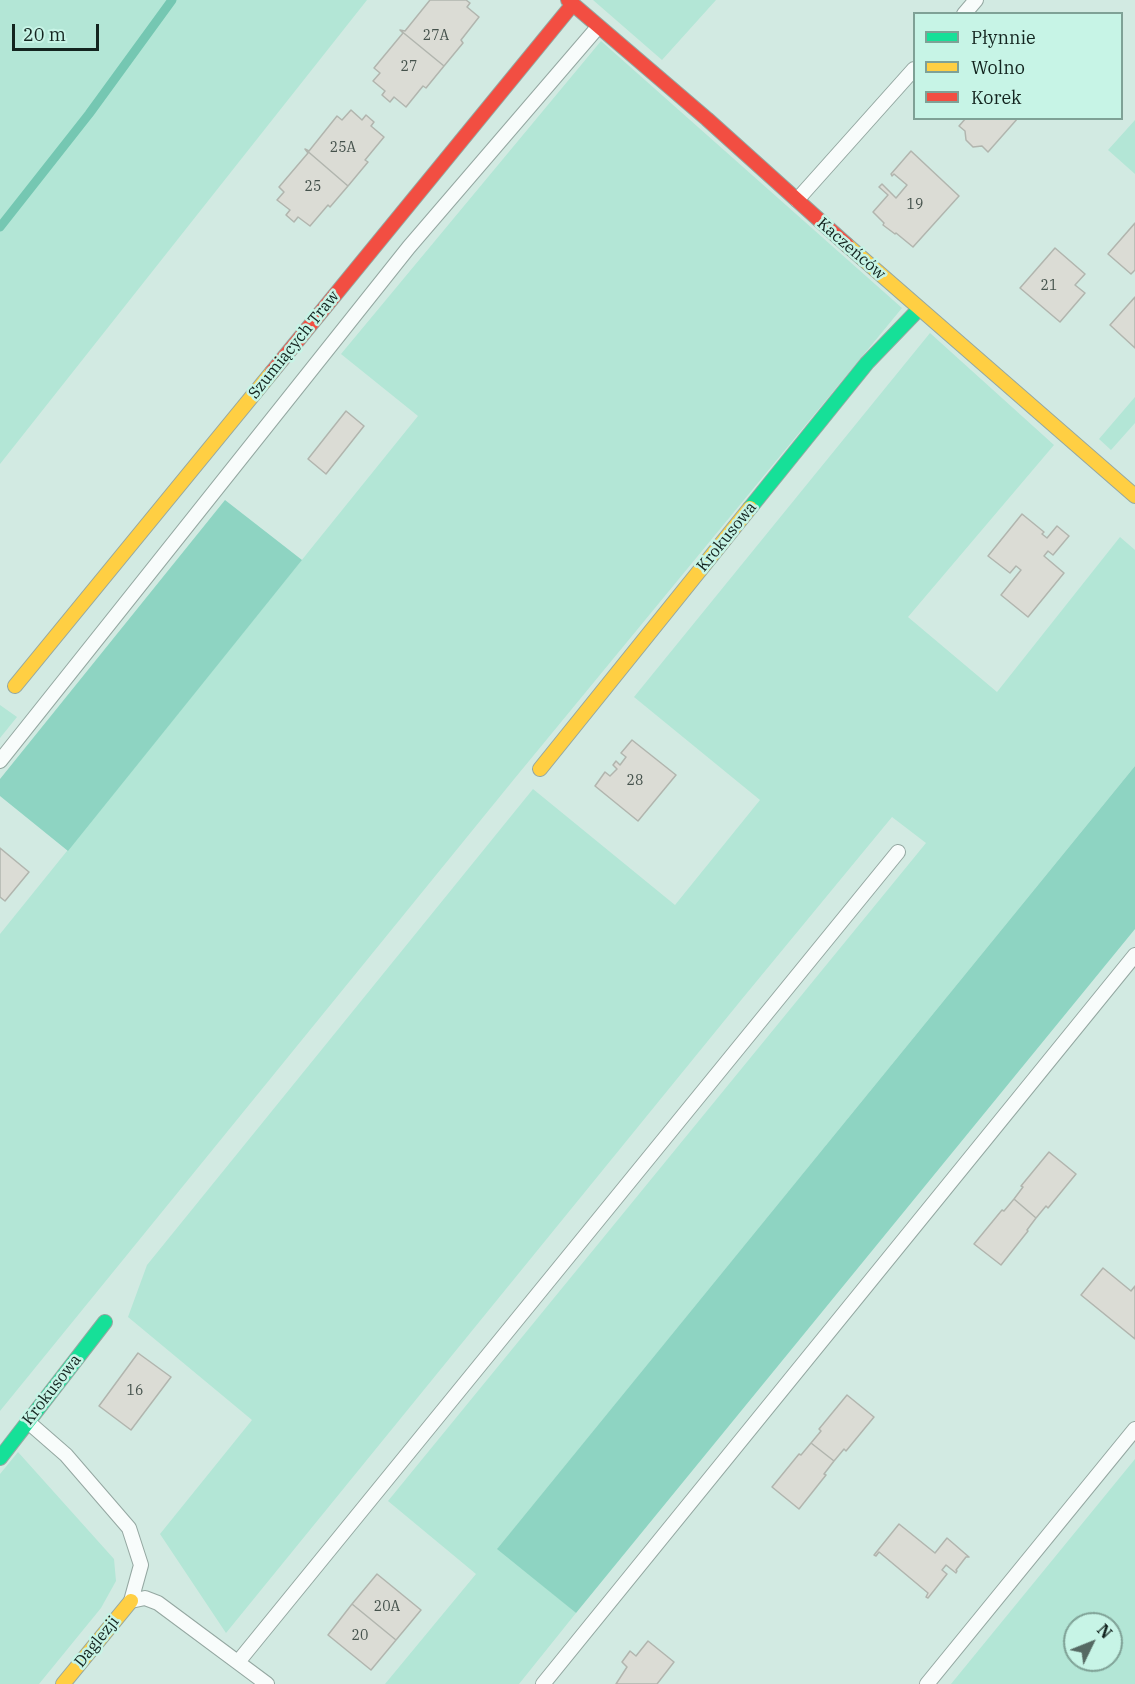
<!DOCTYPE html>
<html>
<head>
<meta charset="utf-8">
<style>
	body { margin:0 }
	#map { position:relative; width:1135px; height:1684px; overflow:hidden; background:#d2eae2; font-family:"IBM Plex Serif",serif }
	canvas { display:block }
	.legend { position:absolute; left:913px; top:12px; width:210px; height:108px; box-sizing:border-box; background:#c7f4e6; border:2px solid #7fa196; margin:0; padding:8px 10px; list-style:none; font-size:18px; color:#13241f }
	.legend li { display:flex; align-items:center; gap:12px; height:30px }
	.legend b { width:30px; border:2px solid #7fa196 }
	.north { position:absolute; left:1063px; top:1612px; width:60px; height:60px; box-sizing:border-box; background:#c7f4e6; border:2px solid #7fa196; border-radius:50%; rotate:47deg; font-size:16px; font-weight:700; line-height:24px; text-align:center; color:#13241f }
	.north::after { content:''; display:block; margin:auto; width:21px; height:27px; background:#566963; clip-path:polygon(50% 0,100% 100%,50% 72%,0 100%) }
	.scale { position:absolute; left:12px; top:24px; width:87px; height:27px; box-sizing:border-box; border:3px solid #13241f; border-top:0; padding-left:8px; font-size:18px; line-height:21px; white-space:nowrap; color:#13241f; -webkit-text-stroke:4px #c7f4e6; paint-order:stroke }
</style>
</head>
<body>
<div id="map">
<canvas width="1135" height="1684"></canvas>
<ul class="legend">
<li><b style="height:8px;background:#16e098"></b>Płynnie</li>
<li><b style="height:8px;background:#ffcf43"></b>Wolno</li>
<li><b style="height:8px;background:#f24e42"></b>Korek</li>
</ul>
<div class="north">N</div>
<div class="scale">20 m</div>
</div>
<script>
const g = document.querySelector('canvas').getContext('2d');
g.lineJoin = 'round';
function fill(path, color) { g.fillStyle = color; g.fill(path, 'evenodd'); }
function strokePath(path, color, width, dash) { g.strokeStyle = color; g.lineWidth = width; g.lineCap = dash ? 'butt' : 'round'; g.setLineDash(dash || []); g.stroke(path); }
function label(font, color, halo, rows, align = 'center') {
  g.font = font + ' "IBM Plex Serif",serif'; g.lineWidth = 5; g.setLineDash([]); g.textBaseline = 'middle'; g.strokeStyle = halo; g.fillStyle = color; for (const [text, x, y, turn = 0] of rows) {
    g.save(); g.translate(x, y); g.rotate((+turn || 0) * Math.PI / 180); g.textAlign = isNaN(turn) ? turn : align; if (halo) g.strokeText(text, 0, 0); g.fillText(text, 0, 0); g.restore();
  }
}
fill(new Path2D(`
	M0,0H367L0,464Z
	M593,0H716L662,60Z
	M601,41L902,308L515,778L0,1411V934L418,416L341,354Z
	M1135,120V174L1108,150Z
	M930,333L1054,445L908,617L997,692L1120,537L1135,550V766L498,1548L576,1613L519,1684H385L476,1574L388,1501L926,843L892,817L742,999L226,1633L160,1534L252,1420L128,1317L147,1265L533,789L675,905L760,800L634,697Z
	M1135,397V423L1111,450L1099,439Z
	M0,705L17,717L0,738Z
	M18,1452L114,1559L116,1581L101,1608L39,1684H0V1474Z
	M1135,1459V1684H951ZM1075,1624H1111V1660H1075Z`), '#b3e6d6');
fill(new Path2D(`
	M225,500L302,560L68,851L0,796V779Z
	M1135,766V929L576,1613L497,1549Z`), '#8ed4c2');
strokePath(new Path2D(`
	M0,227L89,114L172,0`), '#75c7b2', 9);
const building = new Path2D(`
	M430,0H466L470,3L467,7L479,17L461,40L463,43L444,66L400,30L405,31Z
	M400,30L444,66L426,88L423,86L406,107L394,97L390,102L382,95L385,91L373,81L380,73L374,68L403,33Z
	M351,110L362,120L366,115L374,122L371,126L384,137L365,160L368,162L348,186L305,149L309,151L337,116L342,120Z
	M966,118H1018L988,152L982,146L973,147L966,140L965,131L959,126Z
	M305,149L348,186L330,207L328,205L310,226L298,217L294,222L286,215L290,210L277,200L284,192L279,187L308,153Z
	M911,151L959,196L913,247L896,233L895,234L883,225L884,223L873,212L888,195L879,187L882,184L896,198L907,185L894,174L892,176L891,174Z
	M1135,223V270L1131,274L1108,254Z
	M1055,248L1085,274L1075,285L1085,293L1060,322L1020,288Z
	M1135,297V348L1110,325Z
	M346,411L364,426L326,474L308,459Z
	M1022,514L1044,532L1042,534L1047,538L1057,526L1069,536L1053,555L1048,551L1044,556L1064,573L1028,617L1001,595L1021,570L1016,566L1010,573L988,556Z
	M632,740L676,775L638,821L595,786L605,772L610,776L617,769L613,765L616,761L620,765L626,757L621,753Z
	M0,848L29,872L5,901L0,897Z
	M1049,1152L1076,1174L1048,1208L1046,1206L1036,1218L1014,1199L1023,1187L1021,1186Z
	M1014,1199L1036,1218L1027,1230L1028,1231L1001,1265L974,1244L1002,1210L1004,1211Z
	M1103,1268L1131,1291L1135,1286V1339L1081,1295Z
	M138,1353L171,1377L131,1430L99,1406Z
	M847,1395L874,1417L846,1451L844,1449L834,1461L811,1443L821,1431L819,1429Z
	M811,1443L834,1461L824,1474L826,1475L799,1509L772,1487L799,1454L801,1455Z
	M899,1524L935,1553L947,1538L969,1557H966L956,1570L957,1571L956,1573L946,1565L942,1570L947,1574L928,1598L926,1597L928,1593L879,1552L876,1556L874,1555Z
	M377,1574L421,1610L396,1640L352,1604Z
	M352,1604L396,1640L371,1670L328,1635Z
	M648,1641L674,1662L657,1684H616L627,1667L622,1662L630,1651L636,1656Z`);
fill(building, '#dbdcd5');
strokePath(building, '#b1b5ae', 1.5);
const lane = new Path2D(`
	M964,14L976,0
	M797,200L914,69
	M0,761L409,247L598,27
	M27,1421L66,1455L129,1528L141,1565L131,1601L145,1598L158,1603L267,1684
	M238,1662L898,852
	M543,1684L1135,955
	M927,1684L1135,1429`);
const fast = new Path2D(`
	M750,508L867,363L919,309
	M0,1458L105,1322`);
const slow = new Path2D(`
	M847,245L1135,496
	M15,686L272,372
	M540,769L750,508
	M63,1684L131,1601`);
const jam = new Path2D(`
	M568,0L707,119L847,245
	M272,372L573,4`);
strokePath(lane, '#94a7a1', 16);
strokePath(fast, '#94a7a1', 16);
strokePath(slow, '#94a7a1', 16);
strokePath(jam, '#94a7a1', 16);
strokePath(lane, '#f8fcfb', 14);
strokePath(fast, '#16e098', 14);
strokePath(slow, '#ffcf43', 14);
strokePath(jam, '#f24e42', 14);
label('14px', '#45524c', null, [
	["27A",436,36],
	["27",409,67],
	["25A",343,148],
	["25",313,187],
	["19",915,205],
	["21",1049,286],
	["28",635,781],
	["16",135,1391],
	["20A",387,1607],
	["20",360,1636]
]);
label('16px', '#13241f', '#c7f4e6', [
	["Kaczeńców",851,249,41],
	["Szumiących Traw",294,345,-51],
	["Krokusowa",727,537,-51],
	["Krokusowa",52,1390,-52],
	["Daglezji",97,1642,-51]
]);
</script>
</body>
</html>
